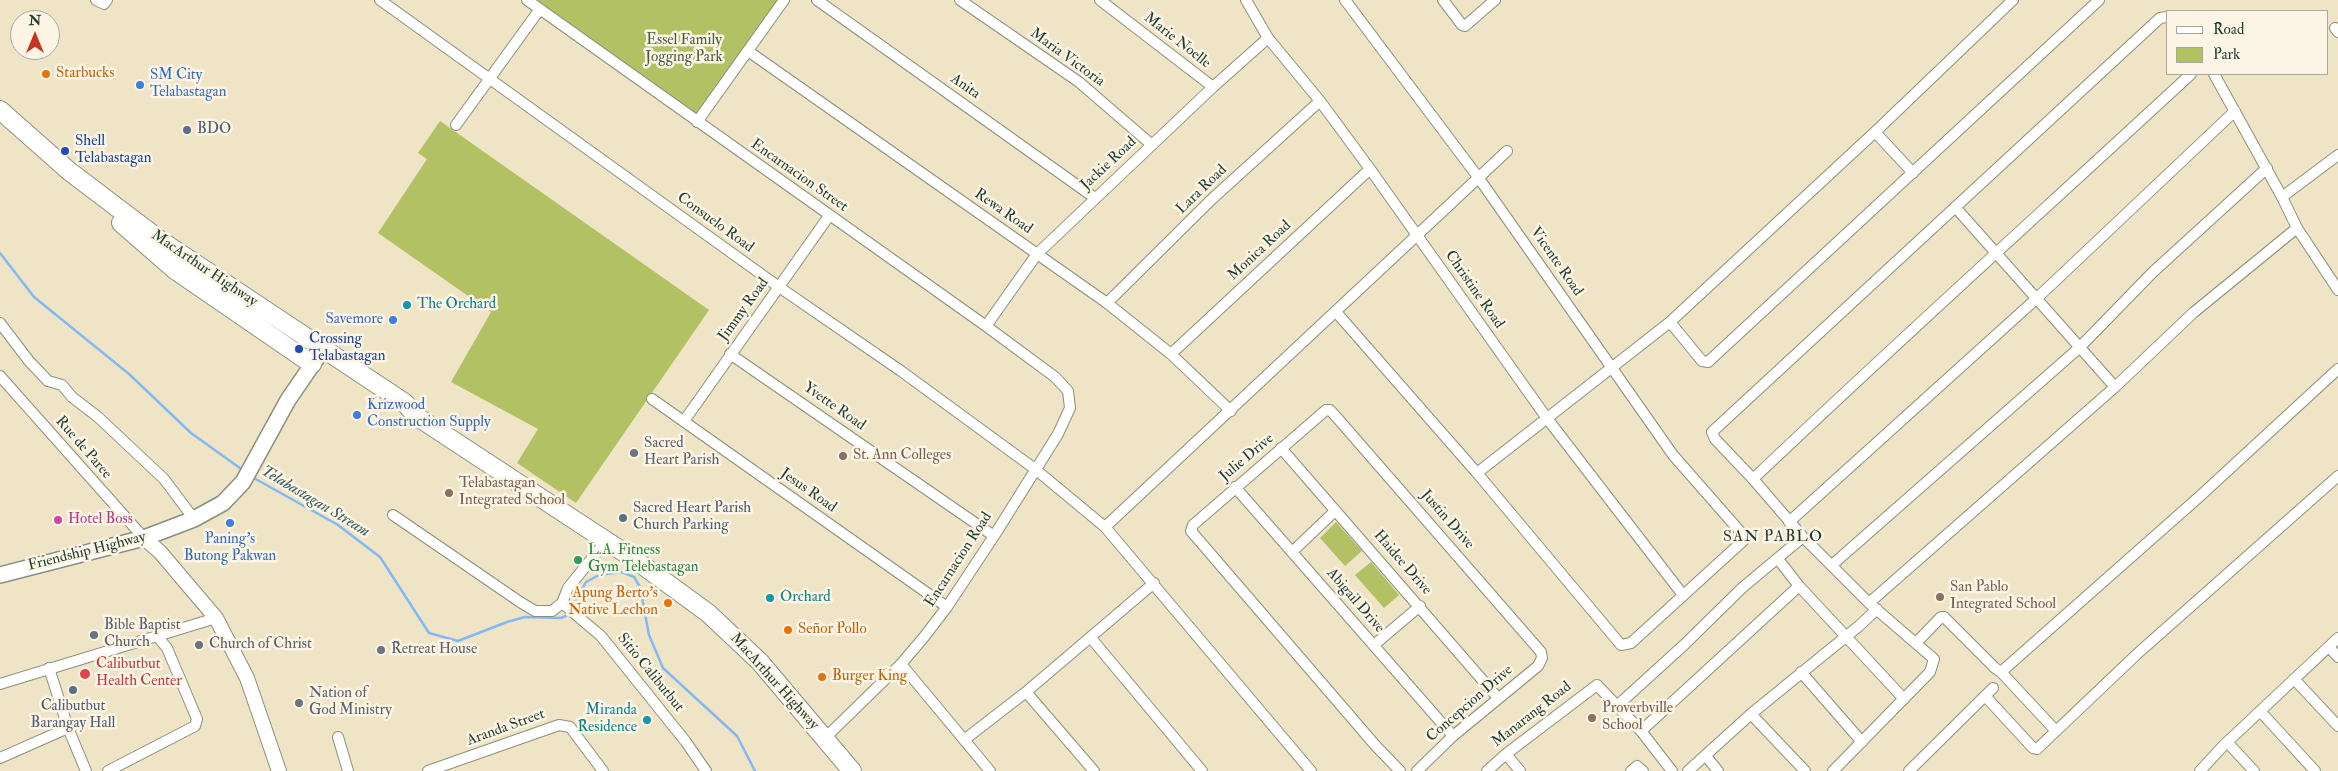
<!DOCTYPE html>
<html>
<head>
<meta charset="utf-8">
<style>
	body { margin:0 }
	#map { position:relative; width:2338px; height:771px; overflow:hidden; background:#f0e4c7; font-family:"IM FELL Double Pica",serif }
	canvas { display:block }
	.legend { position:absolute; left:2166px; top:10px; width:162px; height:65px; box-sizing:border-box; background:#fcf5e5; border:1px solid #a4ab9e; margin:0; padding:6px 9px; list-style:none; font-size:15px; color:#1f3d34 }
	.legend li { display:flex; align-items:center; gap:10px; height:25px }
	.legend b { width:25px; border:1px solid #a4ab9e }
	.north { position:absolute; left:10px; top:10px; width:50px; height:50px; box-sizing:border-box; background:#fcf5e5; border:1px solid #a4ab9e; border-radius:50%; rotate:0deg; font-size:14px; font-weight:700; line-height:20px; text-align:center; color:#1f3d34 }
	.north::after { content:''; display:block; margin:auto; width:18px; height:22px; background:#c8321e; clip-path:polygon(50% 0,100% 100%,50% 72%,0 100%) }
</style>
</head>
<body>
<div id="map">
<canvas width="2338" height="771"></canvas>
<ul class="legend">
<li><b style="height:6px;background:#fff"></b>Road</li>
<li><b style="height:14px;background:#b2c164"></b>Park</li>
</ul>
<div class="north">N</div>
</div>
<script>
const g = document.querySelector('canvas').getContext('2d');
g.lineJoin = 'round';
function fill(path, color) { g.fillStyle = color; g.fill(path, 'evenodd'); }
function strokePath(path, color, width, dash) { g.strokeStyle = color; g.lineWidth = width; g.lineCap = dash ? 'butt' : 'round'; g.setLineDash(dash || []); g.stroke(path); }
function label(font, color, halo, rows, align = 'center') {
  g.font = font + ' "IM FELL Double Pica",serif'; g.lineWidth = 5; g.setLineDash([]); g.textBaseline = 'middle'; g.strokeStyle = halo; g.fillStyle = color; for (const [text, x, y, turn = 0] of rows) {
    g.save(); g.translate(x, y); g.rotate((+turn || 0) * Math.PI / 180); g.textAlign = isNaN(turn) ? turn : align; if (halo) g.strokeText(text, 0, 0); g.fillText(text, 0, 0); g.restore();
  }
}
fill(new Path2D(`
	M532,0H780L695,117Z
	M440,121L709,310L576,503L517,463L538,429L451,382L491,312L378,233L427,159L418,153Z
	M1336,522L1362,551L1345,566L1320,538Z
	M1371,562L1399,595L1384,608L1355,575Z`), '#b2c164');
strokePath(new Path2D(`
	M0,253L34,297L129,374L191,433L244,471
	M252,477L338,525L380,557L429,633L458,641L507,622L525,617L561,618L570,614
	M574,610L576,600L586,582L599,575L622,572L634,577L640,587L649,635L663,668L737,736L755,771`), '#83b9f2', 2.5);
const street = new Path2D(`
	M96,0L104,4L107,0
	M380,0L779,287L901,371L1035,469L1105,527L1311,771
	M527,0L986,326L1055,377L1068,391L1070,408L1058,434L994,536L947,607L924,637L901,664L825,738
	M817,0L1095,198
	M960,0L1079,82L1152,145
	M1100,0L1213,87
	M1246,0L1268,38L1320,101L1370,169L1546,417L1683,595
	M1443,0L1462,25L1465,26L1495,0
	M2335,28L2338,32
	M748,51L1107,303L1171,354L1231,411
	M2214,74L2282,197L2297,228L2338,290
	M697,122L784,0
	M456,125L540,9
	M1875,132L1913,173
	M2282,197L2338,155
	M1956,208L2115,387
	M1107,303L1212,199L1320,101
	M1336,312L1477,473L1621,645L1631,643L1744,540V536L1673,455L1478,177L1345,0
	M1670,322L1702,361L1708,362L2099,0
	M0,323L29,361L48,381L62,385L72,397L98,417L164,479L194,519
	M986,326L1037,254L1213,87L1268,38
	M730,354L994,536
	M1171,354L1370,169
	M0,376L144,538
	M652,399L947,607
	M684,421L829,216
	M1281,448L1498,698
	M1477,473L1670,322L1875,132L2013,0
	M1753,479C1897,342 2045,209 2191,74
	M1235,487L1453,736
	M393,515L520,602L535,611H552L562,603L568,588L606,541
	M1789,522L2036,299L2235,111
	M1105,527L1507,151
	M1292,552L1335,511
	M1778,559L1799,586L1904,699
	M1832,565L2079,348L2153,272L2267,168
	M562,603L601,636L686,742L706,771
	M1869,603L2115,387L2193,313L2297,228
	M1091,638L1202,771
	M1916,643L1941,617H1944L1995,668L2001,672L2056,731
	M1374,645L1420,606
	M2329,647L2338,657
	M901,664L990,771
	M49,668L68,728L86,771
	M1801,672L1862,742
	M2001,672L2199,497L2338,369
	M2294,679L2338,726
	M0,684L216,618
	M1026,692L1094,771
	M1986,697L2033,748L2037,749L2137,654L2338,476
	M1618,705L1685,644L1742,588L1803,537
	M2260,711L2315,771
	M1751,714L1805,771
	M1641,731L1799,586
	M338,737L348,771
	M964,740L1026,692L1154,583
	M2227,742L2254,771
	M1506,754L1520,771
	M1706,756L1718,771
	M0,758L68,728
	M108,771L195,726L197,719L167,648L157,636
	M428,771L559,725L570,727L603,771
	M1400,771L1375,745L1191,531L1193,525L1326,410H1330L1339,420L1541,652L1542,658L1538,666L1453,736L1417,771
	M1487,771L1506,754L1597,685L1641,731L1672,771
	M1631,771L1637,766L1643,771
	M1688,771L1751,714L1859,626L1877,609
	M1833,771L1930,672L1934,659L1869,603L1803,537L1753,479L1715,439L1712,432L2160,18L2167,17
	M1909,771L1993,688
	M2200,771L2223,746L2338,638`);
const secondary = new Path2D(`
	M144,538L160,552L216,618L247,678L279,771`);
const primary = new Path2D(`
	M0,575L144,538L194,519L223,503L243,482L288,400L323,349`);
const highway = new Path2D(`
	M0,110L69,171L160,240L405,403L416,416L634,559L708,613L760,662L852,771
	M121,223L175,270L312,364`);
strokePath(street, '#88907e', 12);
strokePath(secondary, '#88907e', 16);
strokePath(primary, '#88907e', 18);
strokePath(highway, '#88907e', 20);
strokePath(street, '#fff', 10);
strokePath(secondary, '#fff', 14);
strokePath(primary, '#fff', 15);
strokePath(highway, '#fff', 18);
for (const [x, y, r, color] of [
	[46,74,5,"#e8710a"],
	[140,85,5,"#3f7fe0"],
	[187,130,5,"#5c6f8a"],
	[65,151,5,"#1a4fb4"],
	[407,305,5,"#0f9aa8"],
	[393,320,5,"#3f7fe0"],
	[299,349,5,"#1a4fb4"],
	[357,415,5,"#3f7fe0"],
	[634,453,5,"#6b7280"],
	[843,456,5,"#8d6e63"],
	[449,493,5,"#8d6e63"],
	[623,518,5,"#5c6f8a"],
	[58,520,5,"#d1479c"],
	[230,523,5,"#3f7fe0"],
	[578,560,5,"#2e9e5b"],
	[1940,597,5,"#8d6e63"],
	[770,598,5,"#0f9aa8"],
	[668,603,5,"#e8710a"],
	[788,630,5,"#e8710a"],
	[94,635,5,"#6b7280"],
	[199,645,5,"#6b7280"],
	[381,650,5,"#6b7280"],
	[85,674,6,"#e0444e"],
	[822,677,5,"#e8710a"],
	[73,690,5,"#5c6f8a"],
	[299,703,5,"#6b7280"],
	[1592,718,5,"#8d6e63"],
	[647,720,5,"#0f9aa8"]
]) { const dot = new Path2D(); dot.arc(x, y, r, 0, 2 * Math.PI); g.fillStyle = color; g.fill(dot); strokePath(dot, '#fcf5e5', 2); }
label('15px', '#445e40', '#fcf5e5', [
	["Essel Family",684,41],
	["Jogging Park",684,58]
]);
label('15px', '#1f3d34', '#fcf5e5', [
	["Marie Noelle",1177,41,38],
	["Maria Victoria",1067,58,36],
	["Anita",965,87,35],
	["Jackie Road",1109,164,-43],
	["Encarnacion Street",799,176,35],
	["Lara Road",1202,190,-44],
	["Rewa Road",1003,212,35],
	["Consuelo Road",715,223,36],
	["Monica Road",1260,251,-43],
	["Vicente Road",1556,262,55],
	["MacArthur Highway",204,269,34],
	["Christine Road",1474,290,55],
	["Jimmy Road",744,310,-54],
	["Yvette Road",834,407,35],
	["Rue de Paree",83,448,49],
	["Julie Drive",1247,458,-40],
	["Jesus Road",808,491,35],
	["Justin Drive",1447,520,49],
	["Friendship Highway",87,552,-14],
	["Encarnacion Road",959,560,-57],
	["Haidee Drive",1402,563,49],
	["Abigail Drive",1355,601,49],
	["Sitio Calibutbut",650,673,51],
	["MacArthur Highway",774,682,48],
	["Concepcion Drive",1470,704,-41],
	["Manarang Road",1532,715,-38],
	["Aranda Street",506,728,-20]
]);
label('15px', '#c56008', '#fcf5e5', [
	["Starbucks",56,74],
	["Apung Berto's",658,594,"right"],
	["Native Lechon",658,611,"right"],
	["Señor Pollo",798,630],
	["Burger King",832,677]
], 'left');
label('15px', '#366cbe', '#fcf5e5', [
	["SM City",150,76],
	["Telabastagan",150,93],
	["Savemore",383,320,"right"],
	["Krizwood",367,406],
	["Construction Supply",367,423],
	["Paning's",230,540,"center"],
	["Butong Pakwan",230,557,"center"]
], 'left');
label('15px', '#4e5e75', '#fcf5e5', [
	["BDO",197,130],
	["Sacred Heart Parish",633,509],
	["Church Parking",633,526],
	["Calibutbut",73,707,"center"],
	["Barangay Hall",73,724,"center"]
], 'left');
label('15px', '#164399', '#fcf5e5', [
	["Shell",75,142],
	["Telabastagan",75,159],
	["Crossing",309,340],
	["Telabastagan",309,357]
], 'left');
label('15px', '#0d838f', '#fcf5e5', [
	["The Orchard",417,305],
	["Orchard",780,598],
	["Miranda",637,711,"right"],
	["Residence",637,728,"right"]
], 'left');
label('15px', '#5b616d', '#fcf5e5', [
	["Sacred",644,444],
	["Heart Parish",644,461],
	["Bible Baptist",104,626],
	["Church",104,643],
	["Church of Christ",209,645],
	["Retreat House",391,650],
	["Nation of",309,694],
	["God Ministry",309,711]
], 'left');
label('15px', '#785e54', '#fcf5e5', [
	["St. Ann Colleges",853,456],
	["Telabastagan",459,484],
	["Integrated School",459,501],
	["San Pablo",1950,588],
	["Integrated School",1950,605],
	["Proverbville",1602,709],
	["School",1602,726]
], 'left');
label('15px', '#b23c85', '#fcf5e5', [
	["Hotel Boss",68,520]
], 'left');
label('15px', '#27864d', '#fcf5e5', [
	["L.A. Fitness",588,551],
	["Gym Telebastagan",588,568]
], 'left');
label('15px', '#be3a42', '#fcf5e5', [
	["Calibutbut",96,665],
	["Health Center",96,682]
], 'left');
label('italic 16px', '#385c64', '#fcf5e5', [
	["Telabastagan Stream",315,502,31]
]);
g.letterSpacing = '1px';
label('16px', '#1f3d34', '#fcf5e5', [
	["SAN PABLO",1773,538]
]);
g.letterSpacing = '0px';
</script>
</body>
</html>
